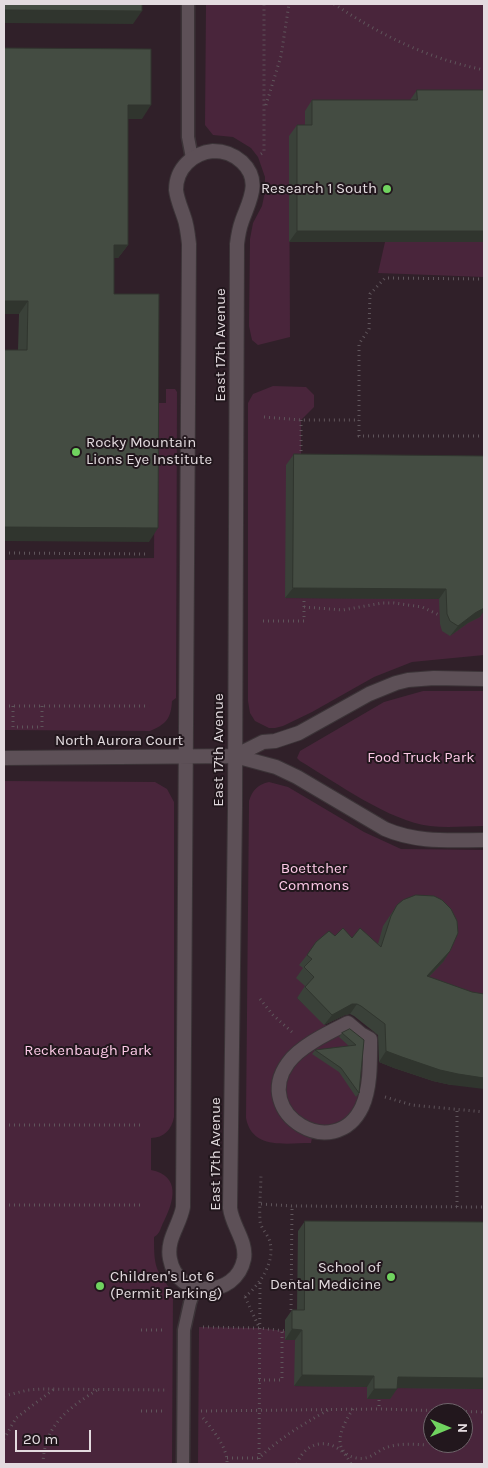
<!DOCTYPE html>
<html>
<head>
<meta charset="utf-8">
<style>
	body { margin:0 }
	#map { position:relative; width:488px; height:1468px; overflow:hidden; background:#22171d; font-family:Karla,sans-serif }
	canvas { display:block }
	.frame { position:absolute; inset:0; border:5px solid #e3dbdf; pointer-events:none }
	.north { position:absolute; left:423px; top:1403px; width:50px; height:50px; box-sizing:border-box; background:#22171d; border:1px solid #6f656b; border-radius:50%; rotate:90deg; font-size:14px; font-weight:700; line-height:20px; text-align:center; color:#e3dbdf }
	.north::after { content:''; display:block; margin:auto; width:18px; height:22px; background:#70d35f; clip-path:polygon(50% 0,100% 100%,50% 72%,0 100%) }
	.scale { position:absolute; left:15px; top:1430px; width:76px; height:22px; box-sizing:border-box; border:2px solid #e3dbdf; border-top:0; padding-left:6px; font-size:15px; line-height:18px; white-space:nowrap; color:#e3dbdf; -webkit-text-stroke:4px #22171d; paint-order:stroke }
</style>
</head>
<body>
<div id="map">
<canvas width="488" height="1468"></canvas>
<div class="frame"></div>
<div class="north">N</div>
<div class="scale">20 m</div>
</div>
<script>
const g = document.querySelector('canvas').getContext('2d');
g.lineJoin = 'round';
function fill(path, color) { g.fillStyle = color; g.fill(path, 'evenodd'); }
function strokePath(path, color, width, dash) { g.strokeStyle = color; g.lineWidth = width; g.lineCap = dash ? 'butt' : 'round'; g.setLineDash(dash || []); g.stroke(path); }
function label(font, color, halo, rows, align = 'center') {
  g.font = font + ' Karla,sans-serif'; g.lineWidth = 4; g.setLineDash([]); g.textBaseline = 'middle'; g.strokeStyle = halo; g.fillStyle = color; for (const [text, x, y, turn = 0] of rows) {
    g.save(); g.translate(x, y); g.rotate((+turn || 0) * Math.PI / 180); g.textAlign = isNaN(turn) ? turn : align; if (halo) g.strokeText(text, 0, 0); g.fillText(text, 0, 0); g.restore();
  }
}
fill(new Path2D(`
	M4,4H484V1464H4ZM433,1413H463V1443H433Z`), '#302029');
fill(new Path2D(`
	M206,4H484V101L305,136H289L290,337L258,345L252,340L249,326L250,239L253,223L262,206L265,192V177L258,157L251,148L233,137L213,135L205,125Z
	M385,242H484V277L378,273Z
	M273,386L306,387L314,395V407L301,420V465L285,598L484,599V655L412,662L374,677L312,712L283,726L275,728H269L255,721L250,713L248,701V403L253,394Z
	M166,389H175L177,392L176,698L172,701C171,719 166,724 150,731L4,730V560L154,558L155,403H166Z
	M423,691H484V826C467,826 448,828 430,826C389,821 337,783 300,761L297,758L300,751L384,702Z
	M4,781L155,782L167,789L174,802V1117C172,1129 164,1138 151,1138V1170C181,1176 174,1201 164,1221C160,1228 161,1233 154,1237C154,1266 155,1271 173,1292L172,1464H4Z
	M269,782L288,787L364,832L401,849L484,850V1005L405,978L390,916C382,928 380,936 382,950L305,970L297,978L307,987L297,998L332,1031L370,1057L358,1113L313,1133L311,1143C286,1143 252,1150 246,1118L249,801C252,791 258,784 269,782Z
	M199,1327L259,1328L285,1331V1340H295V1386L484,1388V1464H198ZM433,1413H463V1443H433Z`), '#49253b');
const service = new Path2D(`
	M188,4V137L192,158
	M183,1464L184,1330L190,1303L195,1288`);
const pedestrian = new Path2D(`
	M348,1023L361,1034L370,1039C370,1060 371,1087 362,1107C335,1164 251,1114 288,1063C300,1046 330,1032 348,1023Z`);
const minor = new Path2D(`
	M213,151C225,151 233,154 242,162C262,181 249,201 242,221C239,229 238,236 237,244L235,808L230,1208C232,1226 247,1241 244,1259C236,1299 177,1299 170,1259C166,1239 180,1225 183,1207L189,244C188,235 187,225 184,217C181,208 177,199 176,190C176,168 193,153 213,151Z
	M235,756L263,742L275,741L299,733L369,694L396,683L408,680L434,678L484,679
	M4,758L235,756L276,767L297,777L385,829C417,843 450,840 484,840`);
strokePath(service, '#3b3337', 15);
strokePath(pedestrian, '#3b3337', 16);
strokePath(minor, '#3b3337', 16);
strokePath(new Path2D(`
	M334,4C382,36 427,58 484,70
	M266,105L281,56L289,4
	M261,154L264,152V4
	M484,279L385,278L370,294L369,329L359,344V436H484
	M264,417L301,420H359
	M301,420V457
	M4,553L148,554
	M304,607L343,610L382,603H394L422,607L439,615
	M263,621H304V598
	M4,706H147
	M13,706V727H42V706
	M260,999L273,1015L292,1032
	M385,1097L412,1105L484,1112
	M4,1125H141
	M261,1204L292,1206L484,1207
	M4,1205H141
	M457,1207V1110
	M245,1297C260,1284 275,1263 270,1242C268,1234 260,1228 260,1220C259,1205 261,1188 261,1173
	M245,1297L259,1327
	M291,1315L292,1206
	M203,1327L259,1328L285,1331
	M141,1330H165
	M259,1380H282V1331
	M379,1395V1409
	M4,1396L28,1390L41,1389L165,1390
	M353,1409C345,1421 330,1447 350,1456C354,1458 360,1459 365,1458C372,1457 378,1451 385,1448C398,1443 413,1444 427,1445
	M141,1411H165
	M201,1411L379,1409L484,1412
	M203,1418C213,1430 228,1448 227,1464
	M4,1439L16,1418L54,1389
	M227,1458H259C281,1437 302,1425 328,1410
	M43,1464C44,1426 67,1409 97,1390
	M259,1464L260,1281
	M297,1464C307,1436 339,1438 351,1464`), '#5f555b', 3, [1, 4]);
strokePath(service, '#5d5057', 12);
strokePath(pedestrian, '#5d5057', 14);
strokePath(minor, '#5d5057', 14);
fill(new Path2D(`
	M4,48L142,119H128V245L118,258H114V294L149,542L18,350L19,314H4Z
	M417,90L484,242H289V136L297,125H305V111L312,100H410Z
	M294,454L480,617L468,623L450,636L442,631L440,624L439,599L285,598L286,465Z
	M397,905L450,951L443,962L429,977L451,1085L433,1081L394,1068L379,1062L378,1035L354,1016L350,1014L345,1015L324,1025L297,998L305,986L296,978L303,968L299,965L307,955L335,936L352,938L378,944L383,926Z
	M342,1033L364,1040L359,1093L356,1097L339,1072L312,1054L315,1050L349,1046L339,1037Z
	M305,1221L484,1222V1389L397,1388L390,1399H367V1387L294,1386L295,1340H285V1320L292,1310H297L298,1231Z`), '#3a4139');
fill(new Path2D(`
	M4,10L142,11L133,24L4,23Z
	M128,105H151L142,119H119Z
	M297,231H484V242H289Z
	M114,245H128L118,258H104Z
	M4,301H28L19,314H4Z
	M4,527L158,528L149,542L4,541Z
	M293,588L446,589L439,599L285,598Z
	M484,608V611L480,617L468,623L450,636L458,626L475,613Z
	M450,951L443,962L419,987L427,976Z
	M352,1004H357L350,1014L345,1015L324,1025L332,1015Z
	M386,1051L484,1078V1089L451,1085L433,1081L394,1068L379,1062Z
	M292,1329L302,1330L295,1340H285Z
	M302,1375L374,1376L367,1387L294,1386Z
	M398,1377L484,1378V1389L391,1388Z
	M374,1389H397L390,1399H367Z`), '#30352e');
const building = new Path2D(`
	M4,4H142V11L4,10Z
	M4,48L151,49V105H128V245H114V294H159L158,528L4,527V350H27L28,301H4Z
	M417,90H484V231H297V125H312V100H417Z
	M294,454L484,456V608L475,613L458,626L450,621L447,614L446,589L293,588Z
	M416,895L434,896L442,900L451,909L457,921L458,933L450,951L427,976L472,992L484,994V1078L458,1074L440,1070L402,1057L386,1051L385,1024L361,1006L357,1004H352L332,1015L305,987L314,977L304,967L312,959L307,955L316,942L329,931L335,936L343,928L352,938L360,928L381,947L391,916L397,905L403,900Z
	M350,1029L364,1040L359,1093L341,1068L315,1050L356,1045L342,1033Z
	M305,1221L484,1222V1378L398,1377L397,1389H374V1376L302,1375V1330L292,1329V1310H304Z`);
fill(building, '#444c42');
strokePath(building, '#30352e', 1);
for (const [x, y, r, color] of [
	[387,189,5,"#70d35f"],
	[76,452,5,"#70d35f"],
	[391,1277,5,"#70d35f"],
	[100,1286,5,"#70d35f"]
]) { const dot = new Path2D(); dot.arc(x, y, r, 0, 2 * Math.PI); g.fillStyle = color; g.fill(dot); strokePath(dot, '#22171d', 2); }
label('15px', '#e3dbdf', '#22171d', [
	["Research 1 South",377,189],
	["Rocky Mountain",86,443,"left"],
	["Lions Eye Institute",86,460,"left"],
	["School of",381,1268],
	["Dental Medicine",381,1285],
	["Children's Lot 6",110,1277,"left"],
	["(Permit Parking)",110,1294,"left"]
], 'right');
label('15px', '#e3dbdf', '#22171d', [
	["East 17th Avenue",221,345,-90],
	["North Aurora Court",119,741],
	["East 17th Avenue",219,750,-90],
	["East 17th Avenue",216,1154,-90]
]);
label('15px', '#fdcae7', '#22171d', [
	["Food Truck Park",421,758],
	["Boettcher",314,869],
	["Commons",314,886],
	["Reckenbaugh Park",88,1051]
]);
</script>
</body>
</html>
